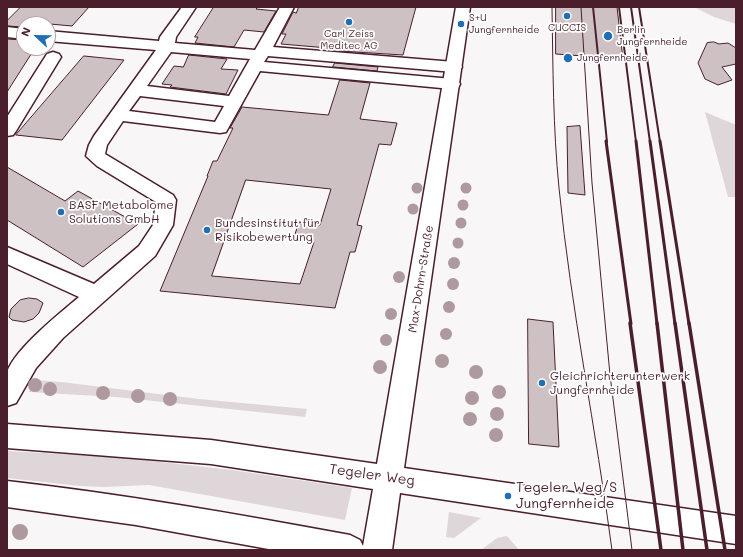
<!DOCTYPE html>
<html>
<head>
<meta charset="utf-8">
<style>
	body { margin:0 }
	#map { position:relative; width:743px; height:557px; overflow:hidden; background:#f8f6f7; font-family:Mali,sans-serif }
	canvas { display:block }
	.frame { position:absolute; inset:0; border:8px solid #4a1f2b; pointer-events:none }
	.north { position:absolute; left:16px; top:16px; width:40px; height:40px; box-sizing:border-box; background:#fff; border:1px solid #b7a5aa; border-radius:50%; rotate:292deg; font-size:11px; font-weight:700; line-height:16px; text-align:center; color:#4a1f2b }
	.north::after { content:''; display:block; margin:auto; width:14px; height:18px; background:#1f6fb2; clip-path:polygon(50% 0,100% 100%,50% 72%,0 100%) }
</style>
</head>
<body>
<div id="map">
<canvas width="743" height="557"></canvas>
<div class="frame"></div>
<div class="north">N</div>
</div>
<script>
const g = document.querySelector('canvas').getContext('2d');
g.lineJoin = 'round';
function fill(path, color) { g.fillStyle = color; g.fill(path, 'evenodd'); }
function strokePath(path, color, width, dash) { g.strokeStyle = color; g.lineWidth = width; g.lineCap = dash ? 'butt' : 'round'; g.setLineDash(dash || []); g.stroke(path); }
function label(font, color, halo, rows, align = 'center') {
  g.font = font + ' Mali,sans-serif'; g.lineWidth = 3.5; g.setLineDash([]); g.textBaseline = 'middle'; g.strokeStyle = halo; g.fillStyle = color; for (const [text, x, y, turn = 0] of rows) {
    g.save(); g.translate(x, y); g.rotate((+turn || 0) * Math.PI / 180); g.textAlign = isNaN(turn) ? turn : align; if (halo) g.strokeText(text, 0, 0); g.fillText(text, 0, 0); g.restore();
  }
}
fill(new Path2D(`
	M694,7H736V24L714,17Z
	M705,112L736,125V197H728Z
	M34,380L61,382L199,399L307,409L305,417L116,397L29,392V387Z
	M7,451L115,457L232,470L352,488L345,520L149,485L104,487L80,486L7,478Z
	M449,512L481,518L454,538L446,537Z
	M507,536L519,550H481L497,538Z`), '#ded6d9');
const building = new Path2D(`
	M21,7H89L72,26L50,24L48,27V24H24V27L7,26V21Z
	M214,7H258L256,9L276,11L264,32L244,30L234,47L195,43L198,37H195Z
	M299,7H416L403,55L339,51L340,49L281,44L286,34H282L293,12L296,13Z
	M556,7H617L623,59L556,54Z
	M7,39L24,40V48H35L7,92Z
	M714,42L719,44L728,43L736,48V64L722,67L732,80L718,85L705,79L698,63L707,43Z
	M189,55L227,59L221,69L238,70L226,94L170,87L172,85L162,84L174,66L183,67Z
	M84,56L124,60L62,140L16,135Z
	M335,63L378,67L377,71L333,67Z
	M340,80L370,83L360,119L397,123L391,145L379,144L357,225L362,226L355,252H350L335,308L160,291L208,176H207L213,161H217L233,128H230L242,107L328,115ZM246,180L331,189L320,225L299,222L293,240L314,242L300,284L212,276Z
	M580,126L585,195L568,193L567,127Z
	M7,167L65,201L78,191L138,224L83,267L7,220Z
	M29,298L37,299L43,303L39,313L33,319L24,322L12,320L9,317L11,309L20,300Z
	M528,319L553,322L559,447L529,444Z`);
fill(building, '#cdc1c4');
strokePath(building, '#4a1f2b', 1);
const minor = new Path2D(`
	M182,7H196L176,37L175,43L255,50L280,7H294L273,47L454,62L460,64L462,67L460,70L454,72L268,56L264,62L452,79L458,80L460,84L458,88L452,89L260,71L226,132L220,133L123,121L107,145L105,154L173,195L176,200L173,225L155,256L63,338L36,368L16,403L7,406C7,397 5,380 7,372C16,348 59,314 79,297L7,264V247L94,284L139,246L153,225L156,202L97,166L86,156L89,145L94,136L156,50L48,41V31L159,41L160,37ZM171,52L250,59L229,96L147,86ZM140,96L224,106L215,122L129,111Z
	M7,27L24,29V39L7,37Z
	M53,52L59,54L61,57L16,131L13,135L7,136V117L47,54Z`);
const major = new Path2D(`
	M456,7H470L404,468L736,516V544L400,493L392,550H274L136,525L7,507V481C122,494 236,514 350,535L360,540L363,546L373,489L211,464L7,448V424L211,440L377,464Z`);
strokePath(minor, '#4a1f2b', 3);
strokePath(major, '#4a1f2b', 3);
fill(minor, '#fff');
fill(major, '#fff');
strokePath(new Path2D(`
	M552,7C553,67 553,128 559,188C571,309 596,429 612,550
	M581,7L592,183L610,375L632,550`), '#4a1f2b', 1);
strokePath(new Path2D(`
	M593,7L607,142
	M619,7L636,142
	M631,7L650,142
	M639,7L660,142`), '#4a1f2b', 2);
strokePath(new Path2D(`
	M606,141L631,324
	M636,141L657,324
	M650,141L675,324
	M660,141L689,324`), '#4a1f2b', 3);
strokePath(new Path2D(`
	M630,323L661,550
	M657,323L683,550
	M675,323L707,550
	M689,323L725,550`), '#4a1f2b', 3.5);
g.fillStyle = '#ad999e';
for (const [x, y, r] of [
	[417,188,5.5],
	[466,188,5.5],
	[463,205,5.5],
	[413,209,5.5],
	[461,223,5.5],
	[458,243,5.5],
	[454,263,6],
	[399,277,6],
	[453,284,6],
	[449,307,6],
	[391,314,6],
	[446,334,6],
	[386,340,6],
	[442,361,7],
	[380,367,7],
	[476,372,7],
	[35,385,7],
	[50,389,7],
	[499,392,7],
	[103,393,7],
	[138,396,7],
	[472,398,7],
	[170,399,7],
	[497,414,7],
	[470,419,7],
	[496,435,7],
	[20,532,8]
]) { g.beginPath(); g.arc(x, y, r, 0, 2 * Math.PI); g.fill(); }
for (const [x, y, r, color] of [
	[567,16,4,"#1f6fb2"],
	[349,22,4,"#1f6fb2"],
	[461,24,4,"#1f6fb2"],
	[608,36,5,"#1f6fb2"],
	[568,58,5,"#1f6fb2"],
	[61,212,4,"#1f6fb2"],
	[207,230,4,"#1f6fb2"],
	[542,383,4,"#1f6fb2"],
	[508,496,4,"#1f6fb2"]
]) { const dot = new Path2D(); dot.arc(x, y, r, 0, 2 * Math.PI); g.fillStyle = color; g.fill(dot); strokePath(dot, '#fff', 1.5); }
label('10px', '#4a1f2b', '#fff', [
	["S+U",469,18],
	["Jungfernheide",469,30],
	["CUCCIS",567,28,"center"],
	["Berlin",617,30],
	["Jungfernheide",617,42],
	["Carl Zeiss",349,34,"center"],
	["Meditec AG",349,46,"center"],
	["Jungfernheide",577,58]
], 'left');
label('12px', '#4a1f2b', '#fff', [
	["BASF Metabolome",69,205],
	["Solutions GmbH",69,219],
	["Bundesinstitut für",215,223],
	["Risikobewertung",215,237],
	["Gleichrichterunterwerk",550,376],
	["Jungfernheide",550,390]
], 'left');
label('12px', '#4a1f2b', '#fff', [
	["Max-Dohrn-Straße",421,279,-81]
]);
label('14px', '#4a1f2b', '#fff', [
	["Tegeler Weg",372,475,8]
]);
label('14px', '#4a1f2b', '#fff', [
	["Tegeler Weg/S",516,488],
	["Jungfernheide",516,504]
], 'left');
</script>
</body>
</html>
